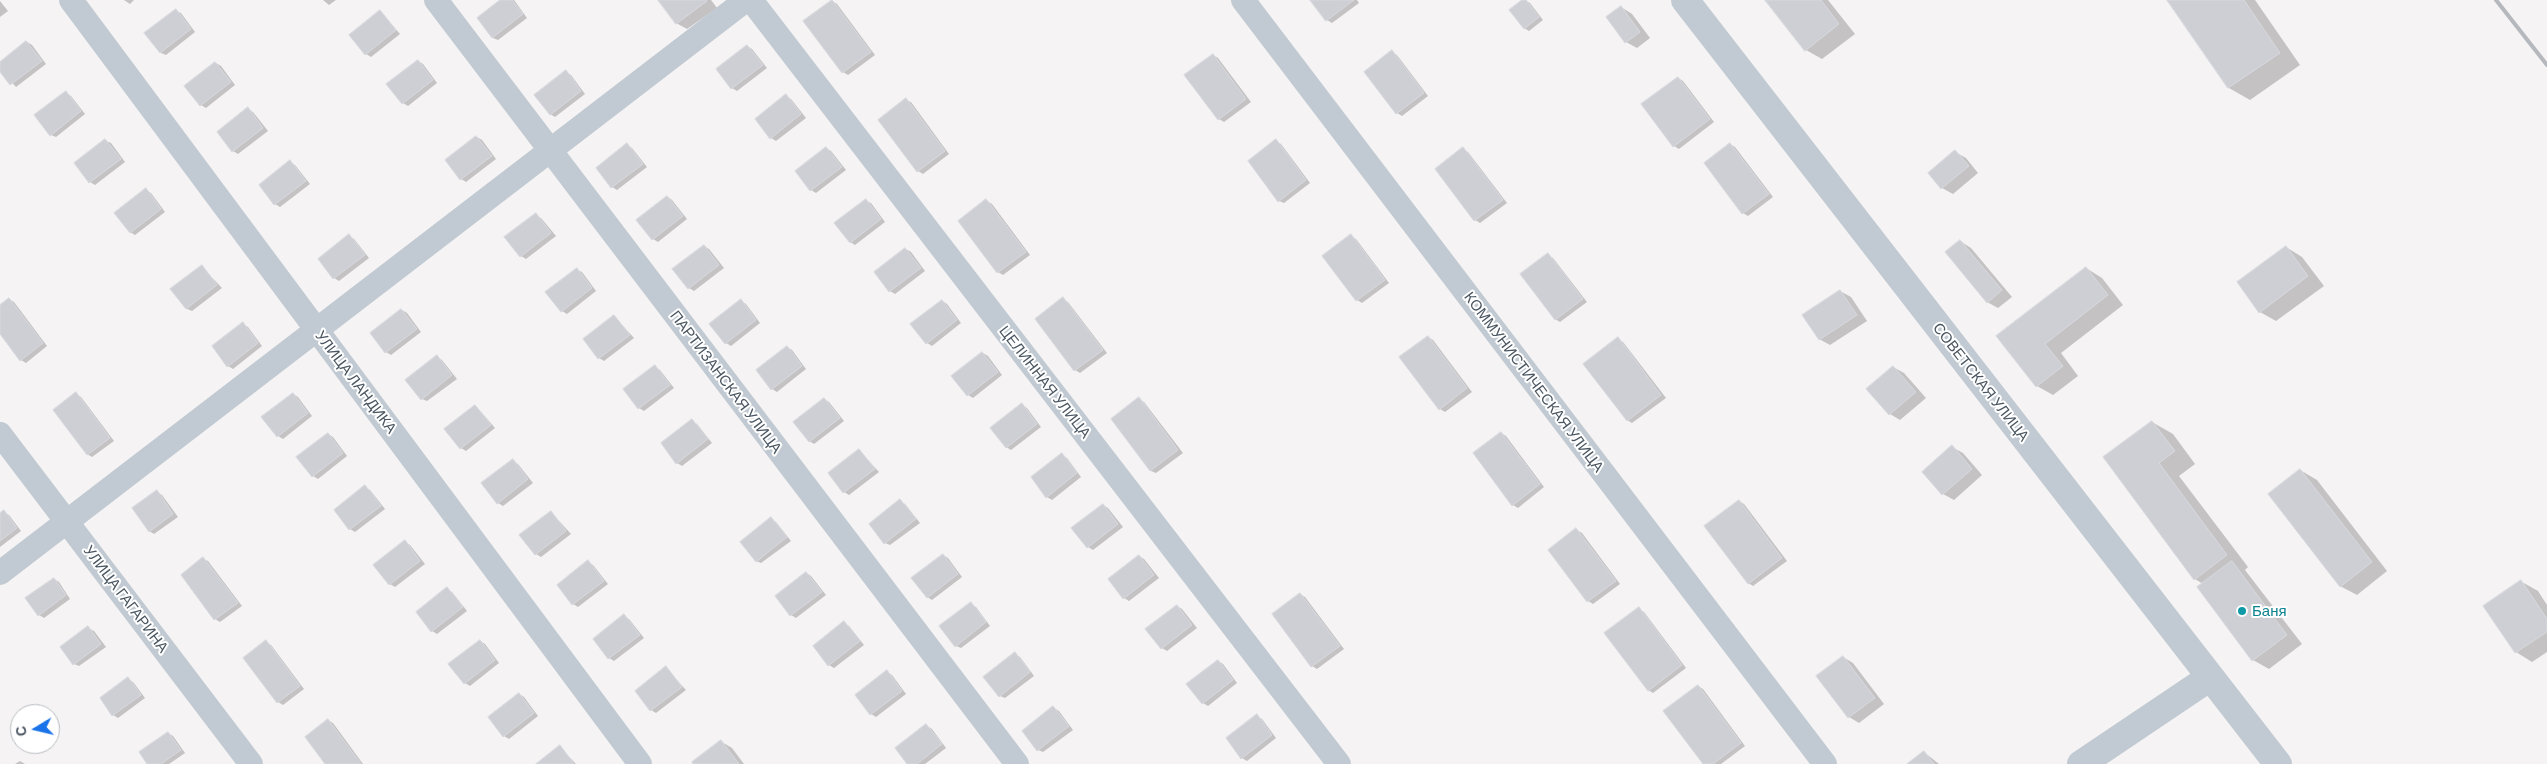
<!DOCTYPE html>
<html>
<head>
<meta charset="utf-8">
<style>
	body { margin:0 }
	#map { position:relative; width:2547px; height:764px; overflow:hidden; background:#f5f3f3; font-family:Barlow,sans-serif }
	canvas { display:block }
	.north { position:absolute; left:10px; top:704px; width:50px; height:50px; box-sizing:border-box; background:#fff; border:1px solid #b7bbc0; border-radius:50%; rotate:261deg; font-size:14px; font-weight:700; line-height:20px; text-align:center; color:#4a5661 }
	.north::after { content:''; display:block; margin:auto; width:18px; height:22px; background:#1a73e8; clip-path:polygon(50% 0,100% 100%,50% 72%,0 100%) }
</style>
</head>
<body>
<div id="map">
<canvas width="2547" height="764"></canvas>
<div class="north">С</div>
</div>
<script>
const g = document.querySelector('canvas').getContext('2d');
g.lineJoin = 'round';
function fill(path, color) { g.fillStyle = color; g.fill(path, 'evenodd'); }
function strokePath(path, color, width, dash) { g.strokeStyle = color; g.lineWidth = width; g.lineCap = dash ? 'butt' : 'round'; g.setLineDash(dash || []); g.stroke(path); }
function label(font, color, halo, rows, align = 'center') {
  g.font = font + ' Barlow,sans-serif'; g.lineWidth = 4; g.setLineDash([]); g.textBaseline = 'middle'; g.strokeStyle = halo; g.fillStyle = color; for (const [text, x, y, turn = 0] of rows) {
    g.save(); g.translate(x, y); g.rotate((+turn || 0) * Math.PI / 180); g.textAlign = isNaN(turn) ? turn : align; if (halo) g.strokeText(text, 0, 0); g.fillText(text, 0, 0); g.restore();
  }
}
fill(new Path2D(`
	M124,0H134L130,4Z
	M323,0H336L329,5Z
	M502,0H514L527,18L498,40L493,38L478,18Z
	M659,0H711L717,8L687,29L676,23Z
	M1312,0H1357L1359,3L1332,23L1327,20Z
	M1524,0L1530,3L1543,20L1529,31L1524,28Z
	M1767,0H1828L1855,34L1822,59L1806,50Z
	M2169,0H2255L2300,65L2250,100L2229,88Z
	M0,1L8,11L0,17Z
	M832,1L837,4L875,55L848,75L843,72L805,21Z
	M1621,7L1632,14L1650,38L1637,48L1626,42Z
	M176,11L181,13L195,32L166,55L161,53Z
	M381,12L400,34L371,57L366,54Z
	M27,42L32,45L46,64L16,87L0,70V63Z
	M747,46L752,49L767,68L737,91L732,88L718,69Z
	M1392,52L1397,55L1428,96L1402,116L1397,113Z
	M1213,55L1218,58L1251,102L1224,122L1219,119L1186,76Z
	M418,61L423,64L437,83L408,106L403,103Z
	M216,63L221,66L235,85L206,108L201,105Z
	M566,72L571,75L585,94L555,117L550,114Z
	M1678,78L1683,81L1714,122L1679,149L1674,146Z
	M66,93L71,96L85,114L56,137L51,135Z
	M786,96L791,99L806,118L776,141L771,138Z
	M906,100L911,102L949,154L923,174L918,171Z
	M248,109L253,112L268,131L238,154L233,151Z
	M477,137L482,140L496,159L466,182L461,179L447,160Z
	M106,141L111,143L125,162L95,185L90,182L76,164Z
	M1276,141L1281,144L1310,183L1284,203L1279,201Z
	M1730,144L1735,147L1773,197L1748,216L1743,213Z
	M627,145L632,148L647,167L617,190L612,187Z
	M826,148L831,151L846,170L816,193L811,190Z
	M1463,149L1468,152L1507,203L1480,223L1475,220L1436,169Z
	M1955,152L1966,158L1978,173L1953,194L1942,188Z
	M290,162L295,165L310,184L280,207L275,204Z
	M146,190L151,193L165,212L135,235L130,232Z
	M668,197L672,200L687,219L658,242L653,239Z
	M866,201L871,203L885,222L855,245L850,242Z
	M987,201L992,204L1030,255L1003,275L998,272L960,221Z
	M536,215L541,218L556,236L526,259L521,256L506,238Z
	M349,236L354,239L369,258L339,281L334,278Z
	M1351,236L1356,239L1389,283L1362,303L1357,300L1324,256Z
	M1960,241L1971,248L2012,297L1998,308L1987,302Z
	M704,246L709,249L724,268L694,291L689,288Z
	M2286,247L2302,257L2324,286L2276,321L2260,312Z
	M906,249L911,252L925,271L895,294L890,291L876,272Z
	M1548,255L1553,258L1587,302L1560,322L1555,319Z
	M202,267L222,288L192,311L187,309L172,290Z
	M2086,268L2102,278L2123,305L2061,353L2078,376L2053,395L2037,386L1998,336Z
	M577,270L582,272L596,291L567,314L562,311Z
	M1840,291L1851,297L1867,321L1830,345L1819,339Z
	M9,299L14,302L47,346L26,363L21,360L0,332V306Z
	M1063,299L1068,302L1107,353L1080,373L1075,370Z
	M741,301L746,304L760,323L731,346L726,343Z
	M942,301L947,304L961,323L932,346L927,343Z
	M402,310L407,313L421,332L391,355L386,352L372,333Z
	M614,316L634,338L604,361L599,358Z
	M243,324L248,327L262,346L233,369L228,366Z
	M1428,337L1433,340L1472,392L1445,412L1440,409Z
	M1618,339L1623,342L1666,398L1632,423L1627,420Z
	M787,347L792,350L806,369L777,392L772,389Z
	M983,353L988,356L1002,375L973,398L968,395Z
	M437,357L442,360L457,379L427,401L422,399Z
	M655,367L660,370L674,388L644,411L639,408L625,390Z
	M1893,367L1904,373L1926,398L1900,420L1890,414Z
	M76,394L81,397L114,441L92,457L87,454Z
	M293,394L298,397L312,416L283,439L278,436Z
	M824,399L829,402L844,421L814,444L809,441Z
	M1139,399L1144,402L1183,453L1156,473L1151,471L1112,419Z
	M1022,405L1027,408L1041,427L1011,450L1006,447Z
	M476,406L495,428L466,451L461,448Z
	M692,421L697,424L712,443L682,466L677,463Z
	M2152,422L2173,434L2195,464L2179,476L2248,567L2245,570L2302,644L2269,669L2253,660L2203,584L2195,579L2105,458Z
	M1501,433L1506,436L1544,487L1518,508L1513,505Z
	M328,434L333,437L347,456L318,479L313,476Z
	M1952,447L1963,453L1982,475L1954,500L1943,494L1923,472Z
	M859,450L879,472L849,495L844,492Z
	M1062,455L1067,458L1081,477L1052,500L1047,497Z
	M513,461L518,464L533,483L503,506L498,503Z
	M2300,470L2317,480L2387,571L2357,595L2340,586Z
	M365,487L370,490L385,509L355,532L350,529Z
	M157,492L162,495L178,517L154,534L149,531Z
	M900,501L905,504L920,523L890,545L885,543Z
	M1739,501L1744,504L1787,561L1753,586L1748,583Z
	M1103,505L1108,508L1123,527L1093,550L1088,547L1073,528Z
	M4,512L9,515L21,531L0,547V515Z
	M551,512L571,534L541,557L536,554Z
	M771,519L776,522L791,541L761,563L756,561Z
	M1577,530L1582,533L1620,584L1593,604L1588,601L1550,550Z
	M405,542L410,545L425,564L395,587L390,584Z
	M943,555L948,558L962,577L932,600L927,597Z
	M1139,556L1144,559L1159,578L1129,601L1124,598Z
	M203,559L208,561L242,606L220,622L215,619Z
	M588,562L593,565L608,584L578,607L573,604Z
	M806,573L811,576L826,595L796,618L791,615L777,596Z
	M54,579L59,582L70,599L44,618L39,615Z
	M2522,582L2538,591L2547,605V652L2532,662L2516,652L2485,606Z
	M447,589L452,592L467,611L437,634L432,631Z
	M1300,594L1305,597L1344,649L1317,669L1312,666Z
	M971,604L976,607L990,626L961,648L956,646Z
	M1177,606L1182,609L1197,628L1167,651L1162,648L1147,629Z
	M1639,609L1644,612L1686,668L1653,693L1648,690Z
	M624,616L629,619L644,638L614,661L609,658Z
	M844,623L849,626L864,645L834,668L829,665Z
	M88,628L94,631L106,647L79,666L74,664Z
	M480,641L485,644L499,663L470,686L465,683Z
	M266,642L271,645L304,689L283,705L278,702Z
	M1015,654L1020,657L1034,676L1005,698L1000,696Z
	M1843,657L1853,663L1884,704L1859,723L1849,717Z
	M1218,661L1223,664L1237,683L1208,706L1203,703Z
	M666,668L686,690L656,713L651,710Z
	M887,672L892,675L906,694L876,717L871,714Z
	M128,679L133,682L145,698L118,718L113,715Z
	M1698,686L1703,689L1745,746L1721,764H1704Z
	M519,694L524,697L538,716L509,739L504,736Z
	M1054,708L1059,711L1073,730L1043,752L1038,750Z
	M1257,716L1262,719L1276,738L1247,761L1242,758Z
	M328,720L333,723L363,764H327Z
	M927,726L932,729L946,748L925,764H908Z
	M168,733L173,736L185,753L169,764H149Z
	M722,742L732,748L744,764H695Z
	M560,747L576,764H538Z
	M1924,752L1939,764H1909Z
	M20,761L25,764H15Z`), '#0003');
const building = new Path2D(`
	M500,0H512L523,14L492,38L477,18Z
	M658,0H706L707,1L676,24Z
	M832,0L871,52L842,73L803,21Z
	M1310,0H1354L1326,21Z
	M1522,0H1526L1539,17L1524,29L1509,10Z
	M1765,0H1821L1839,24L1805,51Z
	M2167,0H2244L2280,53L2228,88Z
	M1621,6L1640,32L1625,43L1606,17Z
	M176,9L191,29L160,53L144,33Z
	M380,10L396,30L365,55L349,35Z
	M26,41L42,61L10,85L0,72V62Z
	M747,45L763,65L731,89L716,69Z
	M1392,50L1424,93L1396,114L1364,72Z
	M1213,54L1246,99L1218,120L1184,75Z
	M418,60L433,80L402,104L386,84Z
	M215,62L231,82L200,106L184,86Z
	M566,70L581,91L550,115L534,95Z
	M1678,77L1710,119L1673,147L1641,104Z
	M66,91L81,111L50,136L34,115Z
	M786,94L801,114L770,139L755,119Z
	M906,98L945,151L917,172L878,120Z
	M248,107L263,128L232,152L217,132Z
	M476,136L492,156L460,180L445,160Z
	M105,139L121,159L89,183L74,163Z
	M1276,139L1306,180L1278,202L1248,161Z
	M627,143L643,164L611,188L596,168Z
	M1730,143L1769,194L1742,214L1704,163Z
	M826,147L842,167L810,191L795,171Z
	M1463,147L1503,200L1474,221L1435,169Z
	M1955,150L1969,166L1941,189L1928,173Z
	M290,160L306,181L274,205L259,185Z
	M146,188L161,209L130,233L114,213Z
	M667,196L683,216L652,240L636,220Z
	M866,199L881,219L850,243L834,223Z
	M986,199L1026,252L997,273L958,221Z
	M536,213L551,233L520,257L504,237Z
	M349,234L365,255L333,279L318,259Z
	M1351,234L1385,280L1356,301L1322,256Z
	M1960,240L2002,290L1987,303L1945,252Z
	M704,245L719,265L688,289L672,269Z
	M2286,246L2308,276L2259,313L2237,282Z
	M905,248L921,268L889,292L874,272Z
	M1548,253L1583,299L1555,320L1520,274Z
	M202,265L217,285L186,309L170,289Z
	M2086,267L2108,295L2045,344L2063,366L2036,387L1996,336Z
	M577,268L592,288L561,312L545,292Z
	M1840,290L1857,315L1819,340L1802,315Z
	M1063,297L1103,350L1074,371L1035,319Z
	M9,298L43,343L20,361L0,334V305Z
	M741,299L756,320L725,344L709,324Z
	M942,300L957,320L926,344L910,324Z
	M401,309L417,329L385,353L370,333Z
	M614,315L630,335L598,359L583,339Z
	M243,322L258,343L227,367L212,346Z
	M1428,336L1467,388L1439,410L1399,357Z
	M1618,337L1661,395L1627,421L1583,364Z
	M787,346L802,366L771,390L756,370Z
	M982,352L998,372L967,396L951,376Z
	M437,355L452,375L421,400L405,380Z
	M655,365L670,385L638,409L623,389Z
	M1893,366L1916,392L1889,415L1866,389Z
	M76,392L110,438L87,455L53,410Z
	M293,393L308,413L277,437L261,417Z
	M1139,397L1178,450L1150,471L1111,419Z
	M824,398L840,418L809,442L793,422Z
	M1022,403L1037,424L1006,448L990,428Z
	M475,405L491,425L460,449L444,429Z
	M692,419L708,439L676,464L661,443Z
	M2152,421L2175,451L2159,463L2227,555L2194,580L2103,457Z
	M1501,432L1540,484L1512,506L1473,453Z
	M328,433L343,453L312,477L296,457Z
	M1952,445L1972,469L1942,495L1922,472Z
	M859,449L875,469L843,493L828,473Z
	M1062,453L1077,473L1046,498L1031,477Z
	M513,459L528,479L497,504L481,483Z
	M2300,469L2372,562L2340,587L2268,494Z
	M365,485L381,506L349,530L334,510Z
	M157,490L173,514L149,532L132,508Z
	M900,499L916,519L884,544L869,524Z
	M1739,500L1782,558L1748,584L1704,526Z
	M1103,504L1118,524L1087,548L1071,528Z
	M4,510L17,528L0,541V513Z
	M551,511L566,531L535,555L519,535Z
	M771,517L787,537L756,562L740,542Z
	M1576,528L1616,581L1587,602L1548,550Z
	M405,540L420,561L389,585L373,565Z
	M943,554L958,574L927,598L911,578Z
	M1139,555L1154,575L1123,599L1108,579Z
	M203,557L238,603L214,620L181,575Z
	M588,560L604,581L572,605L557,585Z
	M2232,561L2287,635L2252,661L2197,587Z
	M806,572L822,592L790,616L775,596Z
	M54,578L66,595L38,616L25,598Z
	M2521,580L2547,619V632L2515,653L2483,606Z
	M447,587L463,607L431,632L416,612Z
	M1300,593L1340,646L1311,667L1272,614Z
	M971,602L986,622L955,647L939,626Z
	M1177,605L1192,625L1161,649L1145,629Z
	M1639,607L1682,665L1648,691L1604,633Z
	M624,614L640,635L608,659L593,639Z
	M844,621L860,641L828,666L813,646Z
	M88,626L101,644L73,665L60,647Z
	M266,640L300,686L277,703L243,658Z
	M480,640L495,660L464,684L448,664Z
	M1015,652L1030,672L999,697L983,677Z
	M1843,656L1875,698L1848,718L1816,676Z
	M1218,660L1233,680L1202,704L1186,684Z
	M666,666L682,687L650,711L635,691Z
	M887,670L902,691L870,715L855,695Z
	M128,677L141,695L112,716L100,698Z
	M1698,685L1741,743L1713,764H1703L1663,711Z
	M519,693L534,713L503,737L488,717Z
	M1053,706L1069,726L1037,751L1022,731Z
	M1257,714L1272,735L1241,759L1226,738Z
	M328,719L361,764H325L305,737Z
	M926,724L942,744L917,764H907L895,748Z
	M168,732L181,750L161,764H147L139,752Z
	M721,740L739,764H693L692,762Z
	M560,745L574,764H536Z
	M1924,751L1934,764H1907Z`);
fill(building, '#cdcfd5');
strokePath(building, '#d7d9de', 1);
strokePath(new Path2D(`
	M71,0L640,764
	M436,0L1017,764
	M751,0L1339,764
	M1243,0L1825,764
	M0,434L251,764
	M0,573L746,0`), '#c1cad2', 24);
strokePath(new Path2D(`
	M1685,0L2278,764
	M2081,764L2209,678`), '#c1cad2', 28);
strokePath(new Path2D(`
	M2496,0L2547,65`), '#b5b8bd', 4);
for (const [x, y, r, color] of [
	[2242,611,5,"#0f9aa8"]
]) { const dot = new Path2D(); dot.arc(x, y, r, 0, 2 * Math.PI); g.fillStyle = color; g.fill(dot); strokePath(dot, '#fff', 2); }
label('15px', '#4a5661', '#fff', [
	["УЛИЦА ЛАНДИКА",356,382,53],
	["ПАРТИЗАНСКАЯ УЛИЦА",726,382,53],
	["ЦЕЛИННАЯ УЛИЦА",1045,382,52],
	["КОММУНИСТИЧЕСКАЯ УЛИЦА",1534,382,53],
	["СОВЕТСКАЯ УЛИЦА",1981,382,52],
	["УЛИЦА ГАГАРИНА",126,599,53]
]);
label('15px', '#0d838f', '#fff', [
	["Баня",2252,611]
], 'left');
</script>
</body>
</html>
